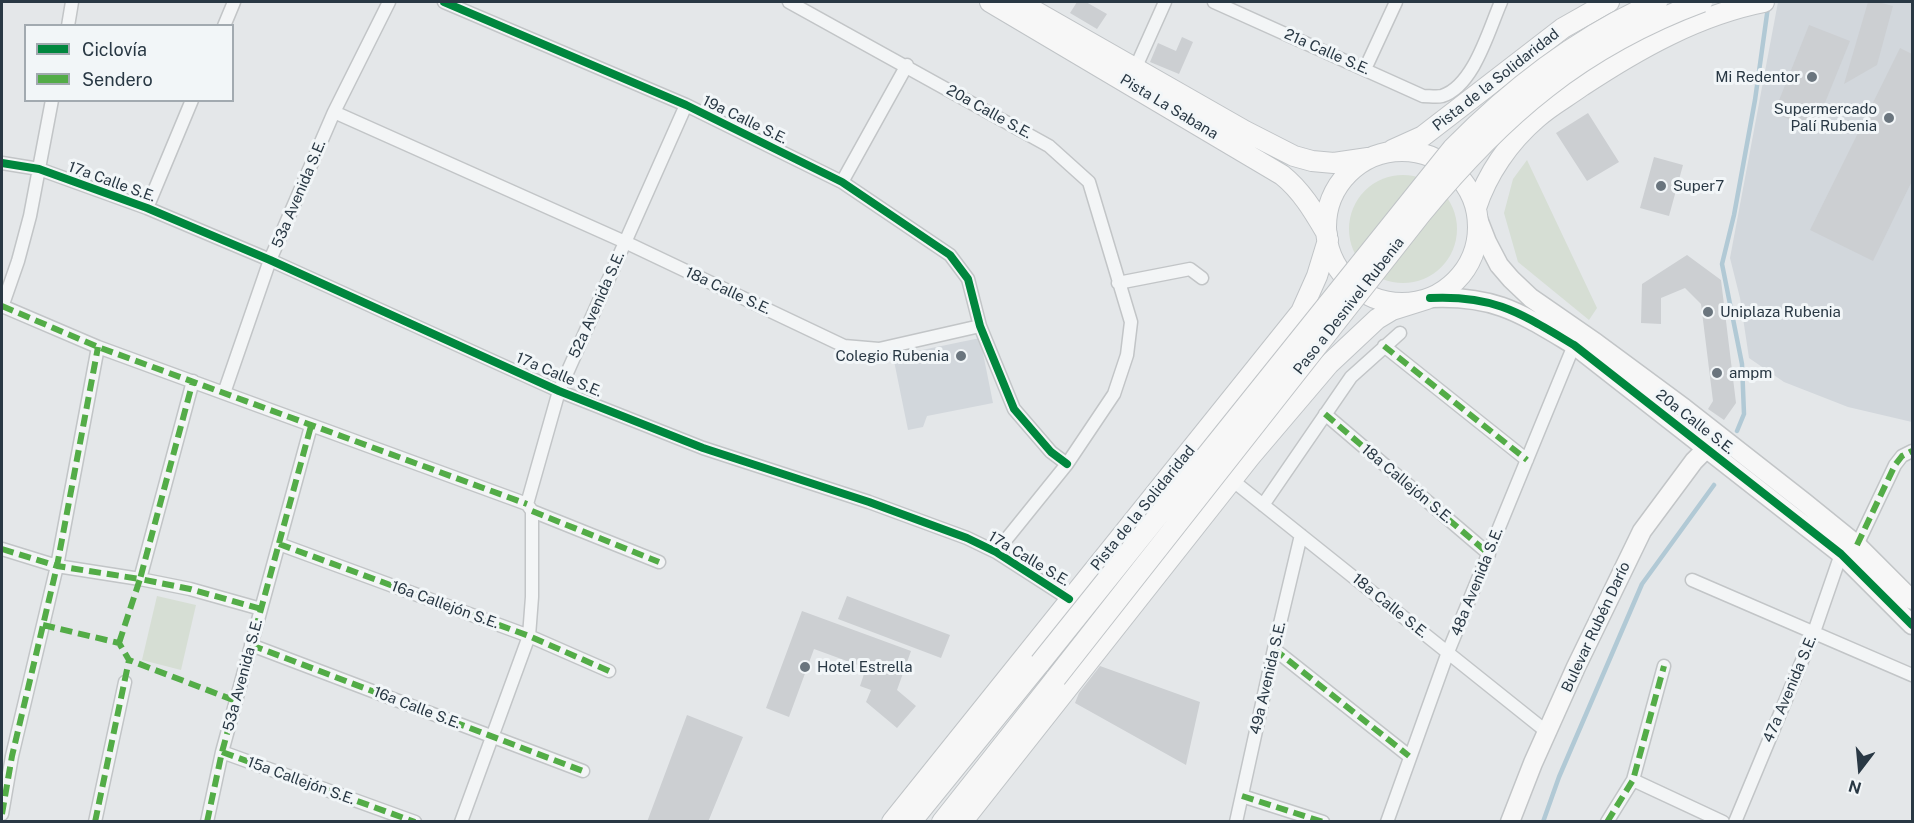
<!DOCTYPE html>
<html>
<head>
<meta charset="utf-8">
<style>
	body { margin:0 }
	#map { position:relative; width:1914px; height:823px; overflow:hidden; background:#e4e7e9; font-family:"Public Sans",sans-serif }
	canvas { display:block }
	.frame { position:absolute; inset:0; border:3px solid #293844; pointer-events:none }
	.legend { position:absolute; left:24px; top:24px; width:210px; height:78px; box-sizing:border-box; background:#f2f6f8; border:2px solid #a2aab0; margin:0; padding:8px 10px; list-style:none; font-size:18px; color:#293844 }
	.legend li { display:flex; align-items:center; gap:12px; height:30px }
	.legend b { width:30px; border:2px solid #a2aab0 }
	.north { position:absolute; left:1830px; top:739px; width:60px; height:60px; -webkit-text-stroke:4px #f2f6f8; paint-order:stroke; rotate:196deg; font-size:16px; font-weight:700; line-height:24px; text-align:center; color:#293844 }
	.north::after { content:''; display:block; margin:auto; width:21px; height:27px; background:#293844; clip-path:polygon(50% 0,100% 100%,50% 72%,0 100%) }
</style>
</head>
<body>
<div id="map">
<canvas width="1914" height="823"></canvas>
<div class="frame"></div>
<ul class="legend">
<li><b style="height:8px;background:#00873e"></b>Ciclovía</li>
<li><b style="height:8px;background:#53ac47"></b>Sendero</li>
</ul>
<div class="north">N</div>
</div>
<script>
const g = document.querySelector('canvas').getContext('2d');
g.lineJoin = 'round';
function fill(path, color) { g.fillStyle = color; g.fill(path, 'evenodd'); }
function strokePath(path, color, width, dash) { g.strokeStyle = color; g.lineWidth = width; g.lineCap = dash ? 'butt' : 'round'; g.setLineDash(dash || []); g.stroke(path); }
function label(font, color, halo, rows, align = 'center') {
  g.font = font + ' "Public Sans",sans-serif'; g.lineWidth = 6; g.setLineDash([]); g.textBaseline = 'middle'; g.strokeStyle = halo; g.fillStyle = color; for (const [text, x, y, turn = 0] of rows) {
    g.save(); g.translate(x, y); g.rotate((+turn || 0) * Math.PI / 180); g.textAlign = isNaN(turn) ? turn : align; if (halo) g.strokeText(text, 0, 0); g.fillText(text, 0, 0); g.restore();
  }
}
fill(new Path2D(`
	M1778,2H1912V422L1848,407L1784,382L1749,358L1740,298L1730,258Z
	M980,338L993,403L927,416L923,427L908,430L893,356Z`), '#d2d7dc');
fill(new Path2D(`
	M1527,160L1597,308L1589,320L1518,262L1504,213L1513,179Z
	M1349 229a54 54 0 1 1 108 0a54 54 0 1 1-108 0Z
	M157,596L196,605L181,670L142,660Z`), '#d6ded4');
strokePath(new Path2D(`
	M1737,431L1744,414L1742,364L1722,264L1734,215L1755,100L1768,7
	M1543,822L1559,777L1642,584L1714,485`), '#b1c9d5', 4.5);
fill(new Path2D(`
	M1077,2H1086L1107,14L1097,29L1070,13Z
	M1868,2H1878L1893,6L1877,65L1844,84Z
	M1809,25L1850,41L1814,130L1774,113Z
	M1182,37L1193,42L1179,74L1150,62L1158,43L1176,51Z
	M1900,48L1912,54V181L1873,261L1810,230Z
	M1588,113L1619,162L1587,181L1556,133Z
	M1654,157L1683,165L1669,216L1640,208Z
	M1687,255L1721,280L1736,403L1724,420L1708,409L1713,401L1701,304L1685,288L1661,298V324L1641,323L1642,284Z
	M847,596L950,635L941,658L838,619Z
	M802,611L911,651L897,690L916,706L897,728L866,702L871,690L860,686L866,668L814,649L789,717L766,708Z
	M1100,666L1200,702L1186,765L1075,703L1079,693Z
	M687,715L743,737L708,822H647Z`), '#cccfd2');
const street = new Path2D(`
	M444,2L686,105L842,182L950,255L968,279L980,326L1014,409L1051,452L1067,464
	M789,2L1049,146L1089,182L1131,322L1127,355L1114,394L1067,464L996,552
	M1214,2L1423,96C1429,96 1437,97 1442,96C1474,86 1489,29 1501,2
	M68,26L72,2
	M224,26L234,2
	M1135,69L1165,2
	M1365,69L1396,2
	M334,112L625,242L844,346L879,349L980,326
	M2,163L39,169L147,208L270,260L559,391L703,448L869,502L967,538L996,552L1069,599
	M842,182L907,65
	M147,208L192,100
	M1118,283L1190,269L1202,278
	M2,306L98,347L527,504
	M2,307L18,261L30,216L52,100
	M1384,346L1527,460
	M224,393L270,260L334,112L389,2
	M1325,414L1489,554
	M1232,480L1547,732
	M1263,505L1351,377L1400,333
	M532,511L659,562
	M279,544L529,636L609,671
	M1857,545L1895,465L1902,456L1912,451
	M2,549L57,566L140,579L193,381
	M140,579L190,589L261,609
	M1692,580L1912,675
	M251,645L583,771
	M1274,649L1409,756
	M222,752L415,822
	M1633,780L1723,822
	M1242,796L1323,822
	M2,814L12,756L57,566L98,347
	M95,822L125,682
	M207,822L222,752L311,426
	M461,822L529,636L532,597V511L527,504L559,391L686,105
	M1236,822L1274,649L1301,535
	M1387,822L1448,652L1574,345
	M1607,822L1633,780L1664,666
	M1735,822L1814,632L1841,554`);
const secondary = new Path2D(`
	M1478,219L1487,242L1499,265L1511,279L1531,298L1596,343L1684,408L1804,502L1857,545L1912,600
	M1430,298C1495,295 1520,313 1574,345L1841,554L1912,625
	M1510,822L1533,763L1576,667L1642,531L1694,461L1707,448`);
const primary = new Path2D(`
	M990,2L1282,175C1302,191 1314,212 1327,234
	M1019,2L1245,131L1294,156L1312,161L1334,163L1368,158
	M1392,150L1423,136L1563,28L1609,2
	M1326 227a76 76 0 1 1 152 0a76 76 0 1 1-152 0Z
	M1476,208C1487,174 1509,142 1537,118C1550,106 1567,97 1582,86C1638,49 1698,15 1764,2
	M892,822L1301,312L1317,276L1328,240
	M911,822L1040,663
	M942,822L1056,678
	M962,822L1250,457L1329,364L1377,319L1392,310L1427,299`);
strokePath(street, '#c2c5c7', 15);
strokePath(secondary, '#c2c5c7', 21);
strokePath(primary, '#c0c4c7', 22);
strokePath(street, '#f3f5f6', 12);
strokePath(secondary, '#f7f7f7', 18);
strokePath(primary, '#f7f7f7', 20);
const primaryBridge = new Path2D(`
	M1040,663L1453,148C1512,88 1579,36 1657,2
	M1056,678L1421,214C1502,115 1581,47 1702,2`);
strokePath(primaryBridge, '#c0c4c7', 22, []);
strokePath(primaryBridge, '#f7f7f7', 20);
strokePath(new Path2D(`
	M2,306L98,347L527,504
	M1384,346L1527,460
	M1325,414L1489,554
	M532,511L659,562
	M279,544L529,636L609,671
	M1857,545L1895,465L1902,456L1912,451
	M2,549L57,566L140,579L193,381
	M43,625L119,643L129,660L236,701
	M119,643L140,579L190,589L261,609
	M251,645L583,771
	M1274,649L1409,756
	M222,752L415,822
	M1242,796L1323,822
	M2,814L12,756L57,566L98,347
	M95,822L129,660
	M207,822L222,752L311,426
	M1607,822L1633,780L1664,666`), '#53ac47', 6, [12, 6]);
strokePath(new Path2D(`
	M444,2L686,105L842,182L950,255L968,279L980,326L1014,409L1051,452L1067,464
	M2,163L39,169L147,208L270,260L559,391L703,448L869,502L967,538L996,552L1069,599
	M1430,298C1495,295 1520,313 1574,345L1841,554L1912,625`), '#00873e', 8);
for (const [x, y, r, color] of [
	[1812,77,6,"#6a757e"],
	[1889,118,6,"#6a757e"],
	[1661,186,6,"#6a757e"],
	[1708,312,6,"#6a757e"],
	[961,356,6,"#6a757e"],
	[1717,373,6,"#6a757e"],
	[805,667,6,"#6a757e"]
]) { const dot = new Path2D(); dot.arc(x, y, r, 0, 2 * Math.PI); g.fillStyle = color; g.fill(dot); strokePath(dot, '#f2f6f8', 2); }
label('15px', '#293844', '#f2f6f8', [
	["21a Calle S.E.",1327,52,24],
	["Pista de la Solidaridad",1496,80,-38],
	["Pista La Sabana",1169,107,31],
	["20a Calle S.E.",989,112,29],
	["19a Calle S.E.",745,120,26],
	["17a Calle S.E.",112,182,20],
	["53a Avenida S.E.",299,194,-67],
	["18a Calle S.E.",728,291,25],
	["52a Avenida S.E.",597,305,-66],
	["Paso a Desnivel Rubenia",1349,306,-52],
	["17a Calle S.E.",559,375,23],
	["20a Calle S.E.",1695,422,38],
	["18a Callejón S.E.",1407,484,40],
	["Pista de la Solidaridad",1143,508,-51],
	["17a Calle S.E.",1029,559,31],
	["48a Avenida S.E.",1477,582,-68],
	["16a Callejón S.E.",445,605,20],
	["18a Calle S.E.",1390,606,39],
	["Bulevar Rubén Darío",1596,627,-65],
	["53a Avenida S.E.",243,675,-75],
	["49a Avenida S.E.",1268,678,-77],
	["47a Avenida S.E.",1790,689,-67],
	["16a Calle S.E.",417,708,21],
	["15a Callejón S.E.",301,781,20]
]);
label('15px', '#293844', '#f2f6f8', [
	["Mi Redentor",1800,77,"right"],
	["Supermercado",1877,109,"right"],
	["Palí Rubenia",1877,126,"right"],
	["Super7",1673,186],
	["Uniplaza Rubenia",1720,312],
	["Colegio Rubenia",949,356,"right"],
	["ampm",1729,373],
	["Hotel Estrella",817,667]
], 'left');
</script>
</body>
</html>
